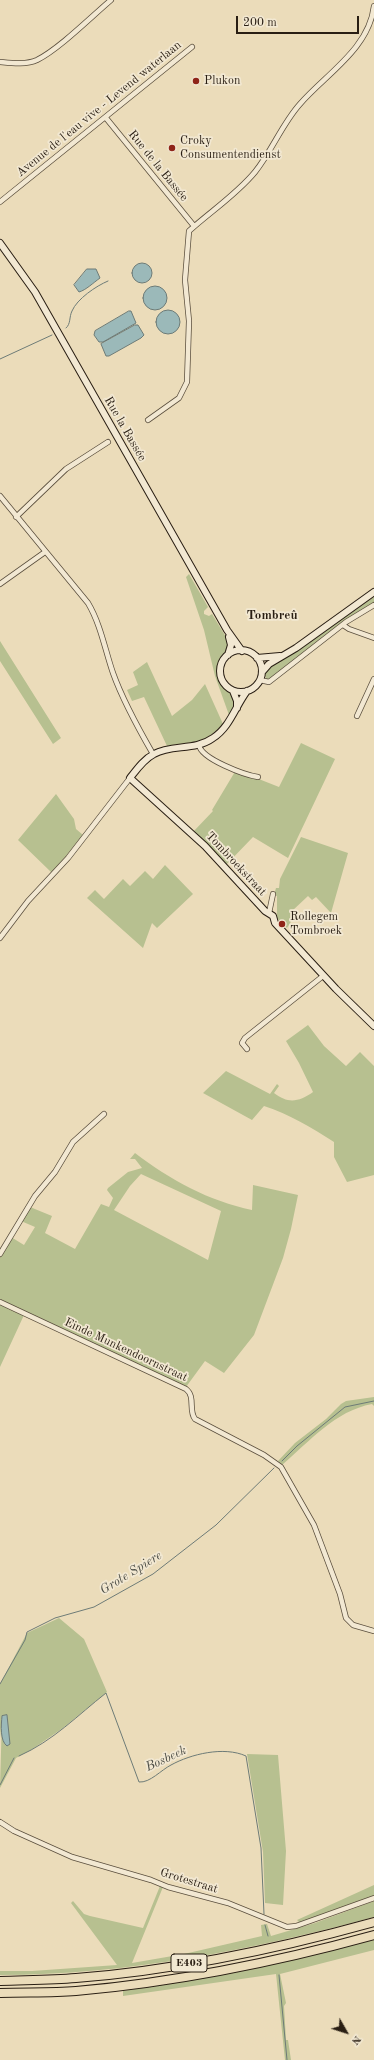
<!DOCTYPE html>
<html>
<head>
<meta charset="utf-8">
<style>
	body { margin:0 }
	#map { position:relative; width:374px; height:2060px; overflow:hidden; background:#ebdcba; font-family:"Old Standard TT",serif }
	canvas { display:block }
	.north { position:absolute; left:326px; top:2012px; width:40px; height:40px; -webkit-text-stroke:3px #f2e8d2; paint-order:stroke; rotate:129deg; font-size:11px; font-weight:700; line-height:16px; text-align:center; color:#291e13 }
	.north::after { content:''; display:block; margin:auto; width:14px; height:18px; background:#291e13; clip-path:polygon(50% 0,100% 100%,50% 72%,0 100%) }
	.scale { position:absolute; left:236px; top:16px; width:123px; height:18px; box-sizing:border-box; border:2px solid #291e13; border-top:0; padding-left:5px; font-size:12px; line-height:14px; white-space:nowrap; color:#291e13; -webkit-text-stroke:3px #f2e8d2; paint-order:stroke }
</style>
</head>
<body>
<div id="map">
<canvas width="374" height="2060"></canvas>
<div class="north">N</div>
<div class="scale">200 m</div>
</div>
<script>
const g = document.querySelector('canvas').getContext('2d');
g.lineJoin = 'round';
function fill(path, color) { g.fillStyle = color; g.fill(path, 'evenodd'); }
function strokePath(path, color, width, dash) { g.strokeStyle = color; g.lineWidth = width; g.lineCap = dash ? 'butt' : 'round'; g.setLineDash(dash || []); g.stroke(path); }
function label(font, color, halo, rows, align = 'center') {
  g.font = font + ' "Old Standard TT",serif'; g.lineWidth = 3.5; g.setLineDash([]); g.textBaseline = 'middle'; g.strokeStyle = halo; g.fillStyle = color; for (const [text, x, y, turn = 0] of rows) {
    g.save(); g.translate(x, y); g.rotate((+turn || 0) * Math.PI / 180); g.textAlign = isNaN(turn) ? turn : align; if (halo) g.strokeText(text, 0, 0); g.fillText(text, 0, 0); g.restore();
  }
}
fill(new Path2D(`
	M189,574L208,607L204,611V614L209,616L212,614L229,642L228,650L218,665V676L223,686L232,693L236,705L229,715L215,676L204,630L186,577Z
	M374,597V603L355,614L270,680L266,679L265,675L268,668L302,648Z
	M0,641L61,738L53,744L0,661Z
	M147,662L172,716L192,700L205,684L223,724C202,746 193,741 167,746L144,697L132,701L127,690L138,685L133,672Z
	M301,743L335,759L288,858L253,837L226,865L193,832L213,811L212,810L236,770L279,787Z
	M56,794L74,819L76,829L83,835L52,873L18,840Z
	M301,837L348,853L331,913L316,897L312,900L308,896L291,912L294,917L287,928L277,918V896L274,895L276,888H279L280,879Z
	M165,865L193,894L157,928L152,923L143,948L87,898L95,890L104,899L123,879L130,886L145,871L153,879Z
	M308,1025L324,1046L346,1066L360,1052L374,1066V1175L347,1182L334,1157V1142C312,1128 289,1114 264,1106L252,1120L203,1093L226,1071L270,1094L277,1084L279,1086L274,1093C288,1104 299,1102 313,1092L299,1063L286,1041Z
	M135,1153C170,1180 209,1201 252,1210L253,1185L298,1195L291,1229L283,1258L254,1335L224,1373L205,1361L186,1387L0,1300V1257L11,1237L24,1245L35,1227L21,1221L30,1207L52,1216L45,1233L75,1249L101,1204L109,1207L113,1198L107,1190L108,1188L128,1172L142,1168L135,1159H130ZM141,1174L221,1211L208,1260L114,1210L130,1186Z
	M0,1304L24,1315L0,1367Z
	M374,1397V1406L372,1404C335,1411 310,1441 282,1465L278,1461L295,1443L326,1419L341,1404L346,1401Z
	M59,1618L84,1639L107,1692L63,1728L31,1750L16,1758L0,1788L2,1716L0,1738V1684L27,1633Z
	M247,1754L278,1755L286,1851L283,1905L265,1903L263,1852Z
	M374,1885V1896L304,1922L300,1923L297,1920Z
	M160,1886L163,1887L132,1963L184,1954L262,1936L261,1925L267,1924L271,1936L315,1923L374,1901V1917C252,1950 126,1975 0,1975V1971H32L117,1965L71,1903L73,1901L84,1914L90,1916L143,1928Z
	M374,1940V1950L280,1974L286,2003L284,2006L286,2040H288L291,2060H285L276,1974L123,1996V1991L243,1971Z`), '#b7c090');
const water = new Path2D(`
	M132 273a10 10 0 1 1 20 0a10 10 0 1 1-20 0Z
	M87,269H96L100,278C93,283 86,290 79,292L74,285Z
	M143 298a12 12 0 1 1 24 0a12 12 0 1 1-24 0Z
	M156 322a12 12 0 1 1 24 0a12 12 0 1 1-24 0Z
	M129,311H131L136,323L103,342H99L94,335L95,331Z
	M135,325H138L144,335L141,338L109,356H106L101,344Z
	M7,1715L10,1744L7,1746C0,1741 1,1726 2,1716Z`);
fill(water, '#9bb9b9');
strokePath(water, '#6d7b77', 1);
strokePath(new Path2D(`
	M66,328C71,324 69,317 72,311C77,299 96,286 108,281
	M0,359L52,335
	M282,1461L297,1446L345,1407L374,1401
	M0,1684L25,1640L27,1632L55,1618L94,1607L153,1574L216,1525L274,1468
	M19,1756C53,1741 78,1715 106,1693L139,1782C150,1783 161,1770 171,1765C191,1754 224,1746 246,1756L261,1848L264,1914
	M0,1785L14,1758
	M265,1925L268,1936
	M279,1975L287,2060`), '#6d7b77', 1);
const street = new Path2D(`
	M0,62C11,63 26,65 37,60C59,49 91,17 111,0
	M106,118L194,226
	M0,202L192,47
	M148,420L179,398L187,382L189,321L185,280L189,231C211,211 236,195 255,172C272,151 282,124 300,104C326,74 369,49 374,6
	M0,496L88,603C101,625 105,650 113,673C123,701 138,728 153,754
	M16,517L66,469L108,442
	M0,584L45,552
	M343,625L349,629L374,638
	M260,680L269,682L346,622L374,605
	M357,716L374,679
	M199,745C201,759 245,775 258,777
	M269,913L273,894
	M0,938L28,901L68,858L130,778
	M247,1049L242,1043L245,1038L323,976
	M0,1254L35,1196L55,1172L73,1142L104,1114
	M0,1302L186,1389C196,1397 188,1410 195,1419L264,1455L281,1467L314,1525L340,1594L346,1618L353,1625L374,1631
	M0,1822L14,1831L72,1857L151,1880L168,1887L228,1903L287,1927L296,1926L374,1898`);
const secondary = new Path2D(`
	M0,243L35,292L227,630L242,651
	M220 671a21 21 0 1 1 42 0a21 21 0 1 1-42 0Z
	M228,655L231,645L229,637
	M257,658L280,656
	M262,672L269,664L296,648L374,592
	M233,691L237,701V708
	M247,691C235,707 230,727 213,738C195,751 172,744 154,754C144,759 137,769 130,778L205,846L265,911L273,916L275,923L336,989L374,1026`);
const highway = new Path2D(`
	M0,1981C25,1980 51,1980 76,1978C177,1970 277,1949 374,1922
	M0,1993C25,1992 51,1993 76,1991C177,1982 276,1962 374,1935`);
strokePath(street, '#5a4e3d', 6);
strokePath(secondary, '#291e13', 8);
strokePath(highway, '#291e13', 10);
strokePath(street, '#f2e8d2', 4.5);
strokePath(secondary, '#f2e8d2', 6);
strokePath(highway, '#ebdcba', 8);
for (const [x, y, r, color] of [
	[196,81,4,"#8f2418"],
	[172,148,4,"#8f2418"],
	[282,924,4,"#8f2418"]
]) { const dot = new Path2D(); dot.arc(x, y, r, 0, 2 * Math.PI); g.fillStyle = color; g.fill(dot); strokePath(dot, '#f2e8d2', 1.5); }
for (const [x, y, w] of [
	[189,1963,36]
]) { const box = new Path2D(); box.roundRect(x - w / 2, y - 9, w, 18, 3); g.fillStyle = '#f2e8d2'; g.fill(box); strokePath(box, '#291e13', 1); }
label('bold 11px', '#291e13', null, [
	["E403",189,1963]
]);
label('12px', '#291e13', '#f2e8d2', [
	["Plukon",204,81],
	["Croky",180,141],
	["Consumentendienst",180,155],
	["Rollegem",290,917],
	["Tombroek",290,931]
], 'left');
label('12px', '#291e13', '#f2e8d2', [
	["Avenue de l'eau vive - Levend waterlaan",99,109,-39],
	["Rue de la Bassée",158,166,51],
	["Rue la Bassée",125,429,60],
	["Tombroekstraat",236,864,47],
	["Einde Munkendoornstraat",126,1350,25],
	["Grotestraat",189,1881,17]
]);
label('bold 13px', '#291e13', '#f2e8d2', [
	["Tombreû",272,616]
]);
label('italic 13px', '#4b4c45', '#f2e8d2', [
	["Grote Spiere",131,1573,-32],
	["Bosbeek",166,1759,-25]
]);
</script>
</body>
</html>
